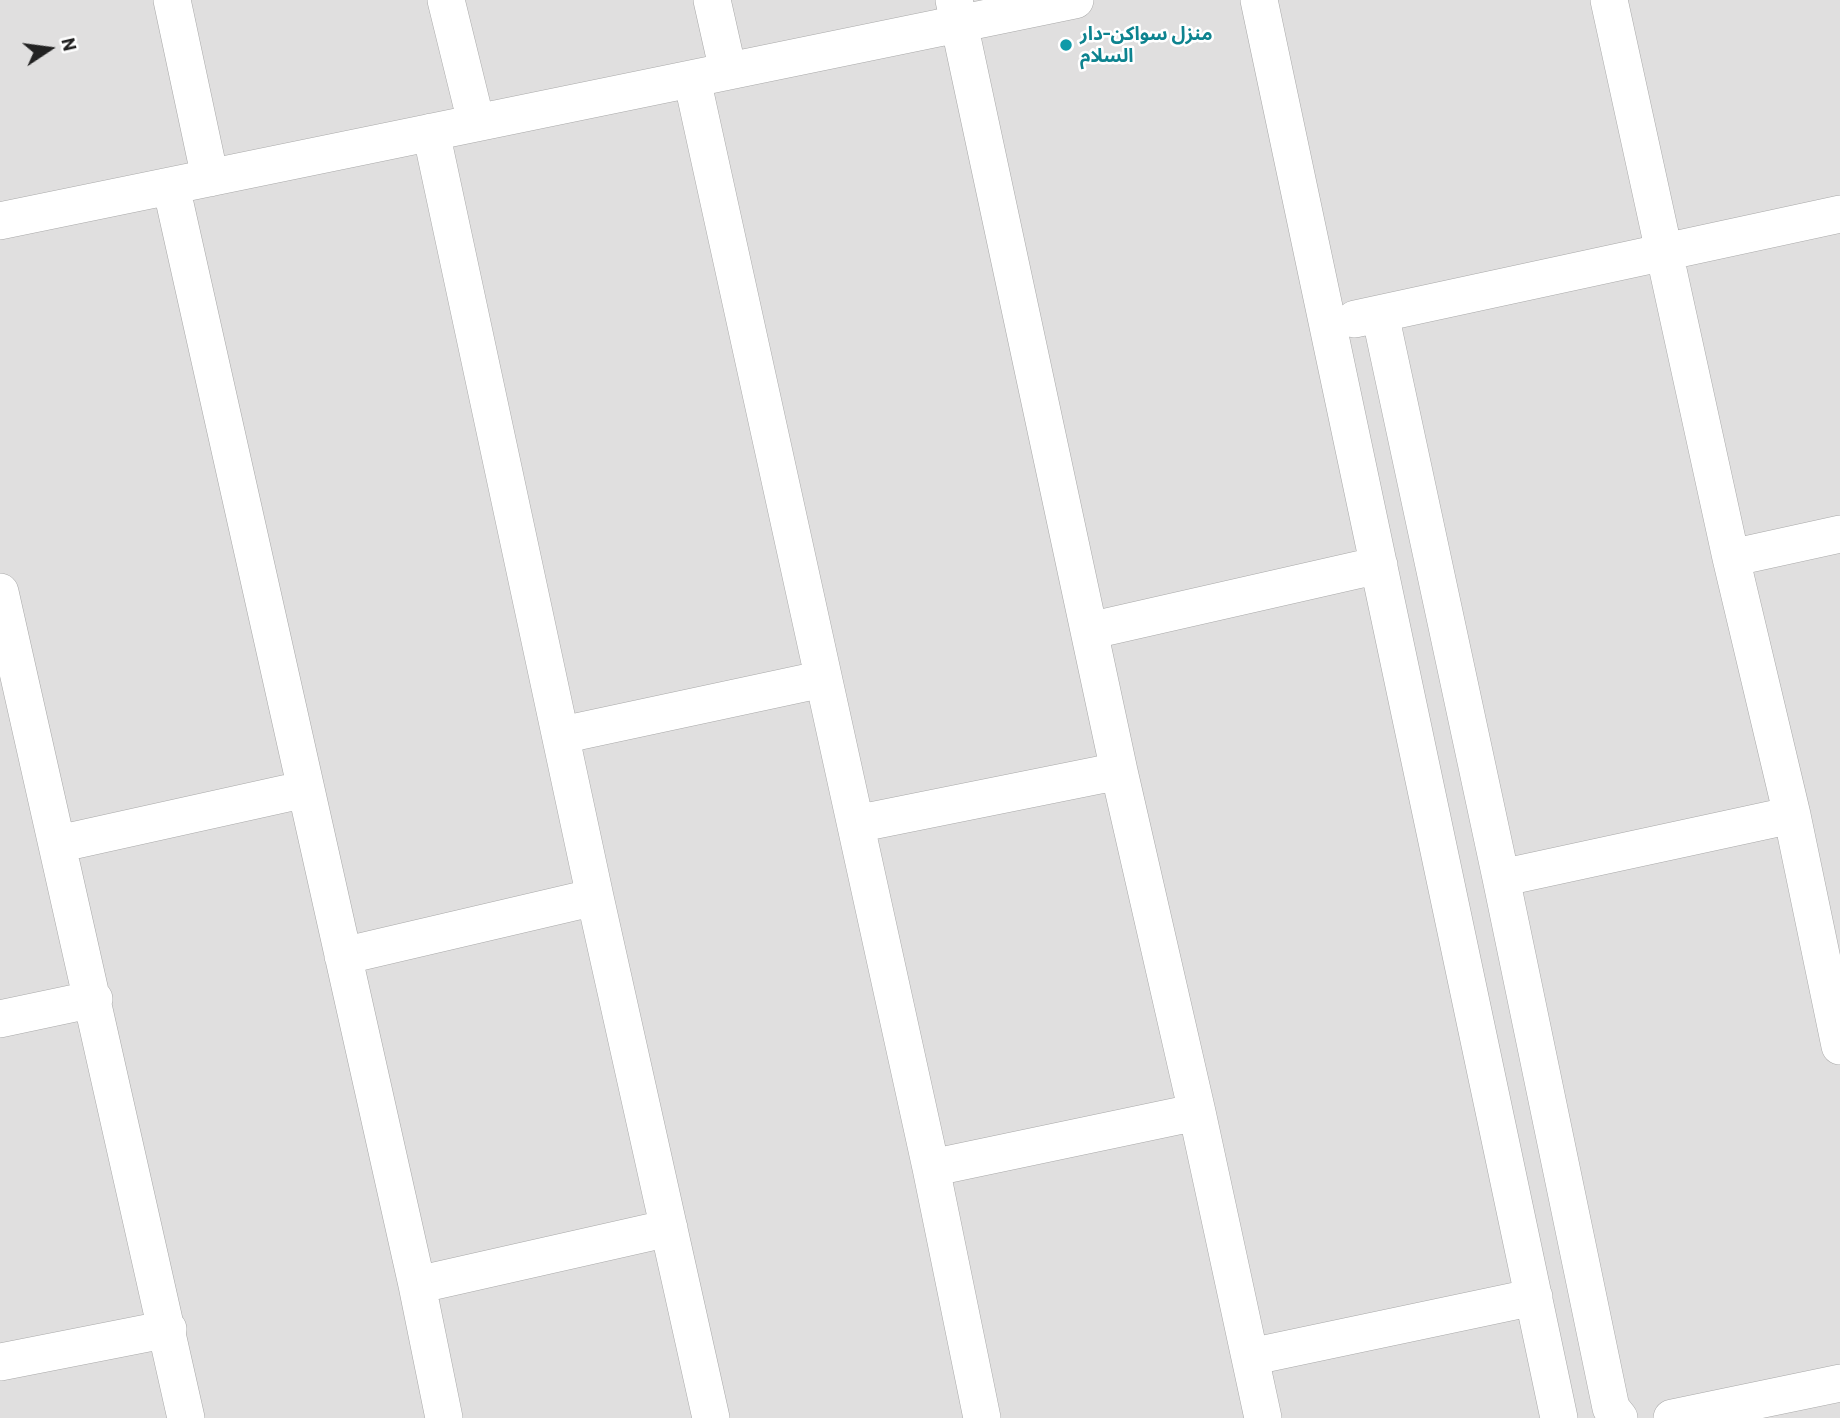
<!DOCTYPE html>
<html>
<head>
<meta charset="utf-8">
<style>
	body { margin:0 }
	#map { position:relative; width:1840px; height:1418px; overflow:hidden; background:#f2efe9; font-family:Barlow,sans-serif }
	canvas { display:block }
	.north { position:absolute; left:14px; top:14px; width:70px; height:70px; -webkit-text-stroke:5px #fff; paint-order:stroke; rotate:77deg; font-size:19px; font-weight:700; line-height:28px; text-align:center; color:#222 }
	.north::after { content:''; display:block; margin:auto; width:24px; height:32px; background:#222; clip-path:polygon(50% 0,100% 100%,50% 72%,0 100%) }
</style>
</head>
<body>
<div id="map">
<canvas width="1840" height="1418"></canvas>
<div class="north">N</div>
</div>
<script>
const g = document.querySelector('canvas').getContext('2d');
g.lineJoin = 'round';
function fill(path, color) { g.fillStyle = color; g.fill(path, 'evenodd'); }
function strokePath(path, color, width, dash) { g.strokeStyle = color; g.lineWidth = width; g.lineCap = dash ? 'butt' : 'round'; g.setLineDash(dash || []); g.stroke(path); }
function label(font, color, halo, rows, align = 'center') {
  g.font = font + ' Barlow,"Noto Sans Arabic",sans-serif'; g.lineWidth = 5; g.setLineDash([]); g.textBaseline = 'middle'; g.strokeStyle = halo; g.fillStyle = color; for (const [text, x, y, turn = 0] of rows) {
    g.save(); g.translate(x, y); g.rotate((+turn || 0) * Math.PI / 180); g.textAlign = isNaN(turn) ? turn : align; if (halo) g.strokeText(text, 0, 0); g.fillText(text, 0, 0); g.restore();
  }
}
fill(new Path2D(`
	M0,0H1840V1418H0Z`), '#e0dfdf');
const minor = new Path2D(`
	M172,0L210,178
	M446,0L476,122
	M712,0L728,71
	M954,0L1119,771L1197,1112L1263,1418
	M1259,0L1559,1418
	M1609,0L1731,558L1792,815L1840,1046
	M692,79L931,1168L982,1418
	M431,132L595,897L711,1418
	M171,186L417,1285L444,1418
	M0,221L1075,0
	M1380,314L1501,878L1611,1408L1619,1418
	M1355,319L1840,214
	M1731,558L1840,534
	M0,592L186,1418
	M1089,631L1379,565
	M562,735L823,679
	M856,824L1119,771
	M58,844L306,789
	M1501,878L1792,815
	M343,956L595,897
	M0,1019L94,999
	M931,1168L1197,1112
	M417,1285L669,1228
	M1250,1357L1534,1297
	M0,1362L168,1329
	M1672,1418L1840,1383`);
strokePath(minor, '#a9a9a9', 38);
strokePath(minor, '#fff', 37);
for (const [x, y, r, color] of [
	[1066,45,7,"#0f9aa8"]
]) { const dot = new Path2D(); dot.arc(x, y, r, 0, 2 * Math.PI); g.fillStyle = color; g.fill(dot); strokePath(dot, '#fff', 2.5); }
label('bold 19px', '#0d838f', '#fff', [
	["منزل سواكن-دار",1080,34],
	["السلام",1080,56]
], 'left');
</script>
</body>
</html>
